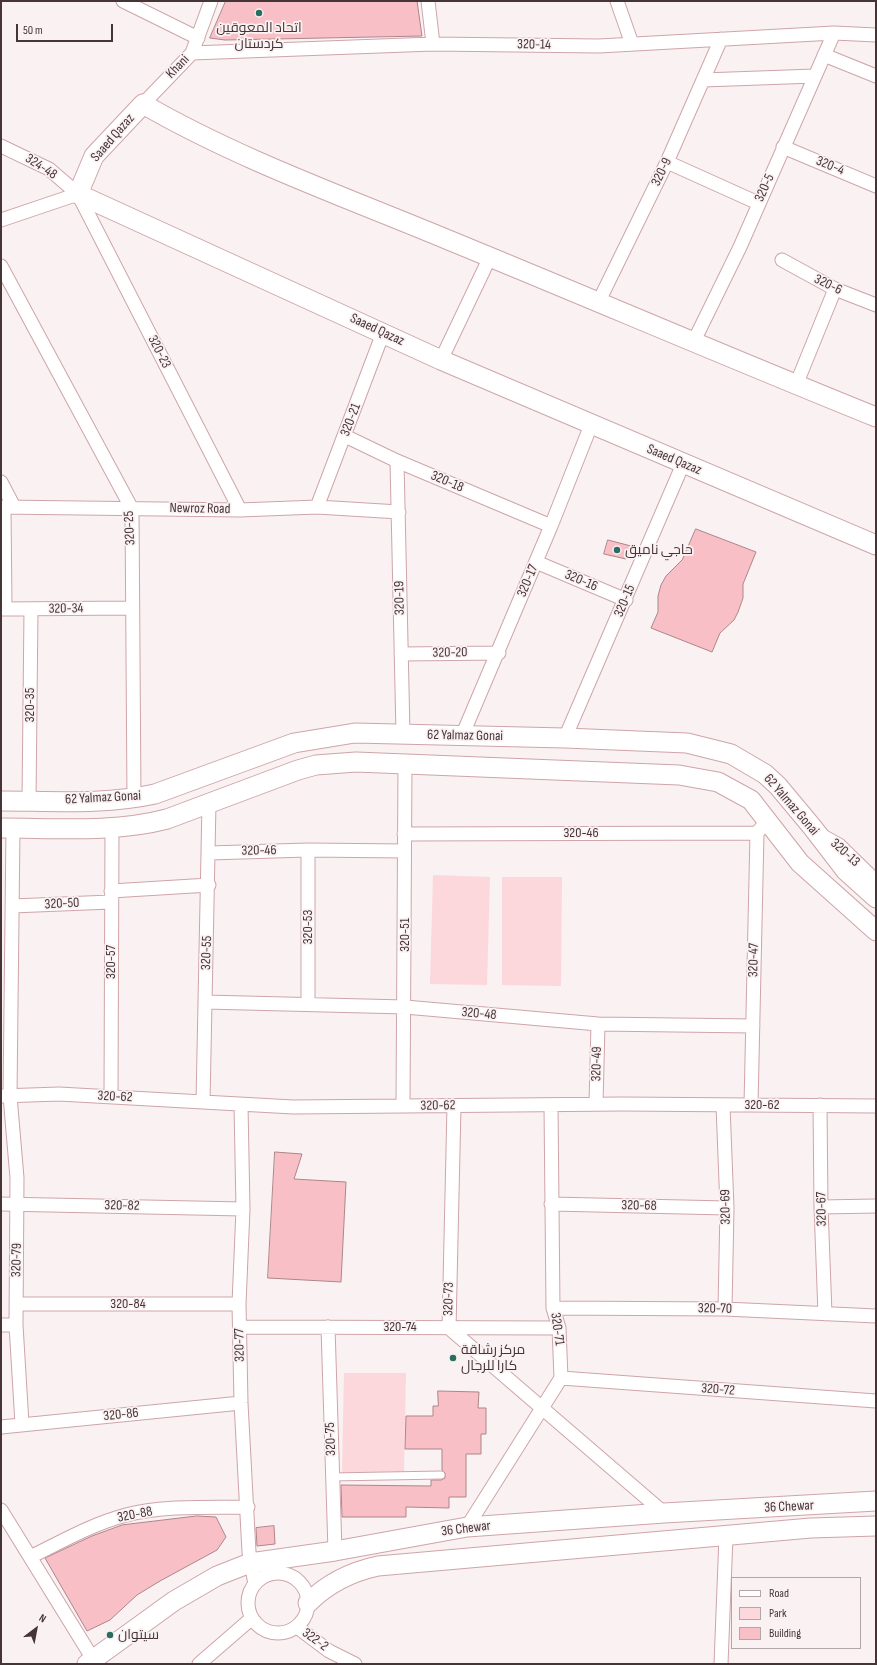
<!DOCTYPE html>
<html>
<head>
<meta charset="utf-8">
<style>
	body { margin:0 }
	#map { position:relative; width:877px; height:1665px; overflow:hidden; background:#faf1f2; font-family:"Sofia Sans Condensed",sans-serif }
	canvas { display:block }
	.frame { position:absolute; inset:0; border:2px solid #463537; pointer-events:none }
	.legend { position:absolute; left:731px; top:1577px; width:130px; height:72px; box-sizing:border-box; background:#faf1f2; border:1px solid #b2a6a7; margin:0; padding:5px 7px; list-style:none; font-size:12px; color:#463537 }
	.legend li { display:flex; align-items:center; gap:8px; height:20px }
	.legend b { width:20px; border:1px solid #b2a6a7 }
	.north { position:absolute; left:16px; top:1609px; width:40px; height:40px; -webkit-text-stroke:3px #faf1f2; paint-order:stroke; rotate:32deg; font-size:11px; font-weight:700; line-height:16px; text-align:center; color:#463537 }
	.north::after { content:''; display:block; margin:auto; width:14px; height:18px; background:#463537; clip-path:polygon(50% 0,100% 100%,50% 72%,0 100%) }
	.scale { position:absolute; left:16px; top:24px; width:97px; height:18px; box-sizing:border-box; border:2px solid #463537; border-top:0; padding-left:5px; font-size:12px; line-height:14px; white-space:nowrap; color:#463537; -webkit-text-stroke:3px #faf1f2; paint-order:stroke }
</style>
</head>
<body>
<div id="map">
<canvas width="877" height="1665"></canvas>
<div class="frame"></div>
<ul class="legend">
<li><b style="height:5px;background:#fff"></b>Road</li>
<li><b style="height:11px;background:#fcd7db"></b>Park</li>
<li><b style="height:11px;background:#f8c0c6"></b>Building</li>
</ul>
<div class="north">N</div>
<div class="scale">50 m</div>
</div>
<script>
const g = document.querySelector('canvas').getContext('2d');
g.lineJoin = 'round';
function fill(path, color) { g.fillStyle = color; g.fill(path, 'evenodd'); }
function strokePath(path, color, width, dash) { g.strokeStyle = color; g.lineWidth = width; g.lineCap = dash ? 'butt' : 'round'; g.setLineDash(dash || []); g.stroke(path); }
function label(font, color, halo, rows, align = 'center') {
  g.font = font + ' "Sofia Sans Condensed",Cairo,sans-serif'; g.lineWidth = 3.5; g.setLineDash([]); g.textBaseline = 'middle'; g.strokeStyle = halo; g.fillStyle = color; for (const [text, x, y, turn = 0] of rows) {
    g.save(); g.translate(x, y); g.rotate((+turn || 0) * Math.PI / 180); g.textAlign = isNaN(turn) ? turn : align; if (halo) g.strokeText(text, 0, 0); g.fillText(text, 0, 0); g.restore();
  }
}
fill(new Path2D(`
	M433,875L490,877L487,985L430,984Z
	M502,877H562L561,986L502,985Z
	M344,1373H406L404,1472L342,1473Z`), '#fcd7db');
const building = new Path2D(`
	M226,1H417L422,36L225,40L210,38Z
	M696,529L756,552L743,584V598L738,612L734,620L720,633L712,652L651,628L658,612V596L661,585L666,576L682,560Z
	M608,540L631,546L626,559L604,554Z
	M275,1152L302,1154L294,1179L346,1182L341,1282L268,1278Z
	M438,1391L479,1392L478,1408H486V1434H481V1454H466V1497H449V1508L406,1507V1517H342L341,1485L431,1486V1480H441L445,1478V1473L442,1470V1449H405L406,1416H433V1406H438Z
	M197,1516L216,1517L226,1537L217,1550L160,1581L137,1595L110,1620L87,1631L45,1558L92,1536L122,1525Z
	M274,1526L275,1544L257,1546L256,1528Z`);
fill(building, '#f8c0c6');
strokePath(building, '#ad8589', 1);
const lane = new Path2D(`
	M332,1477L441,1475`);
const street = new Path2D(`
	M123,1L198,38
	M428,1L433,44
	M617,1L632,44
	M192,53L433,44L599,46L834,33L876,35
	M824,55L876,76
	M703,80L815,76
	M143,104L192,53L211,1
	M1,146L49,169L78,194L240,510
	M783,147L876,186
	M667,162L758,203
	M1,220L78,194
	M782,260L835,289L876,305
	M1,266L132,509L134,799
	M598,303L667,162L721,39
	M693,343L740,247L834,33
	M441,360L490,257
	M796,385L835,289
	M345,436L397,461L551,526
	M397,461L403,734
	M1,482L14,507
	M1,507L240,510L317,507L399,512
	M4,507L5,609
	M317,507L383,333
	M536,562L626,600
	M1,609L132,608
	M401,654L499,653
	M462,736L551,526L591,425
	M565,738L683,464
	M29,801L31,609
	M13,828L10,1096L17,1178L16,1325L22,1424
	M404,834L757,833
	M821,835L839,845L876,881
	M209,853L308,850L404,851
	M111,891L209,885
	M12,906L111,902
	M205,1002L405,1007L598,1024L753,1026
	M308,1004V850
	M1,1096L59,1094L293,1107L622,1104L876,1106
	M111,1097L112,827
	M203,1102L209,803
	M596,1104L598,1024
	M241,1105L243,1209L239,1304L241,1403L249,1552L255,1584
	M723,1105L727,1208L725,1309
	M751,1105L757,833L762,827
	M820,1105L821,1207L825,1314
	M403,1106L405,763
	M454,1106L449,1328L664,1513
	M1,1204L243,1209
	M551,1204L727,1208
	M821,1207L876,1206
	M16,1304H239
	M553,1308L725,1309L876,1316
	M1,1325H16
	M240,1327L559,1328
	M328,1327L335,1551
	M561,1378L876,1401
	M1,1427L241,1403
	M1,1510L93,1659
	M467,1527L561,1378L559,1328L553,1308L551,1105
	M30,1557C61,1542 92,1524 126,1515C165,1505 208,1508 248,1507
	M248 1603a30 30 0 1 1 60 0a30 30 0 1 1-60 0Z
	M297,1627L329,1651L355,1664
	M199,1664L252,1618
	M721,1664L726,1536`);
const secondary = new Path2D(`
	M876,417C732,359 590,298 446,239C345,197 238,159 143,104L94,156L78,194L441,360L876,545
	M1,801C52,801 105,805 155,794L294,743L355,733L565,738L687,743L731,754L765,774L778,786L813,828L846,871L876,898
	M1,828C55,828 114,833 167,819L298,770L316,765L356,762L679,775L718,782L751,800L800,863L876,931
	M308,1603C328,1583 350,1572 378,1566L811,1528L876,1526
	M87,1664L174,1601L217,1576L250,1563L335,1551L467,1527L664,1513L876,1501`);
strokePath(lane, '#cea5a9', 9);
strokePath(street, '#cea5a9', 15);
strokePath(secondary, '#cea5a9', 21);
strokePath(lane, '#fff', 7);
strokePath(street, '#fff', 13);
strokePath(secondary, '#fff', 19);
for (const [x, y, r, color] of [
	[259,13,4,"#296e60"],
	[617,550,4,"#296e60"],
	[453,1358,4,"#296e60"],
	[110,1635,4,"#296e60"]
]) { const dot = new Path2D(); dot.arc(x, y, r, 0, 2 * Math.PI); g.fillStyle = color; g.fill(dot); strokePath(dot, '#faf1f2', 1.5); }
label('14px', '#463537', '#faf1f2', [
	["اتحاد المعوقین",259,28,"center"],
	["کردستان",259,44,"center"],
	["حاجي ناميق",625,550],
	["مركز رشاقة",461,1350],
	["كارا للرجال",461,1366],
	["سيتوان",118,1635]
], 'left');
label('14px', '#463537', '#faf1f2', [
	["320-14",534,45,1],
	["Khani",178,67,-46],
	["Saaed Qazaz",113,138,-49],
	["320-4",830,166,22],
	["324-48",41,167,33],
	["320-9",662,172,-64],
	["320-5",765,188,-66],
	["320-6",828,285,26],
	["Saaed Qazaz",377,330,25],
	["320-23",159,352,63],
	["320-21",351,420,-69],
	["Saaed Qazaz",674,460,23],
	["320-18",447,482,23],
	["Newroz Road",200,509,1],
	["320-25",130,528,-93],
	["320-17",528,581,-67],
	["320-16",581,581,23],
	["320-19",400,598,-91],
	["320-15",625,601,-67],
	["320-34",66,609,-1],
	["320-20",450,653,-1],
	["320-35",30,705,-90],
	["62 Yalmaz Gonai",465,736,1],
	["62 Yalmaz Gonai",103,798,-3],
	["62 Yalmaz Gonai",791,805,49],
	["320-46",581,833],
	["320-46",259,851,-1],
	["320-13",845,853,42],
	["320-50",62,904,-3],
	["320-53",308,927,-90],
	["320-51",405,935,-90],
	["320-55",207,953,-88],
	["320-47",754,960,-89],
	["320-57",111,962,-90],
	["320-48",479,1014,5],
	["320-49",597,1064,-89],
	["320-62",115,1097,3],
	["320-62",762,1105],
	["320-62",438,1106,-1],
	["320-82",122,1206,1],
	["320-68",639,1206,1],
	["320-69",726,1207,-91],
	["320-67",822,1209,-91],
	["320-79",17,1260,-89],
	["320-73",449,1299,-89],
	["320-84",128,1304],
	["320-70",715,1309,1],
	["320-74",400,1327],
	["320-71",557,1329,82],
	["320-77",240,1345,-91],
	["320-72",718,1390,4],
	["320-86",121,1415,-6],
	["320-75",331,1439,-92],
	["36 Chewar",789,1507,-3],
	["320-88",135,1515,-11],
	["36 Chewar",466,1529,-7],
	["322-2",315,1640,36]
]);
</script>
</body>
</html>
